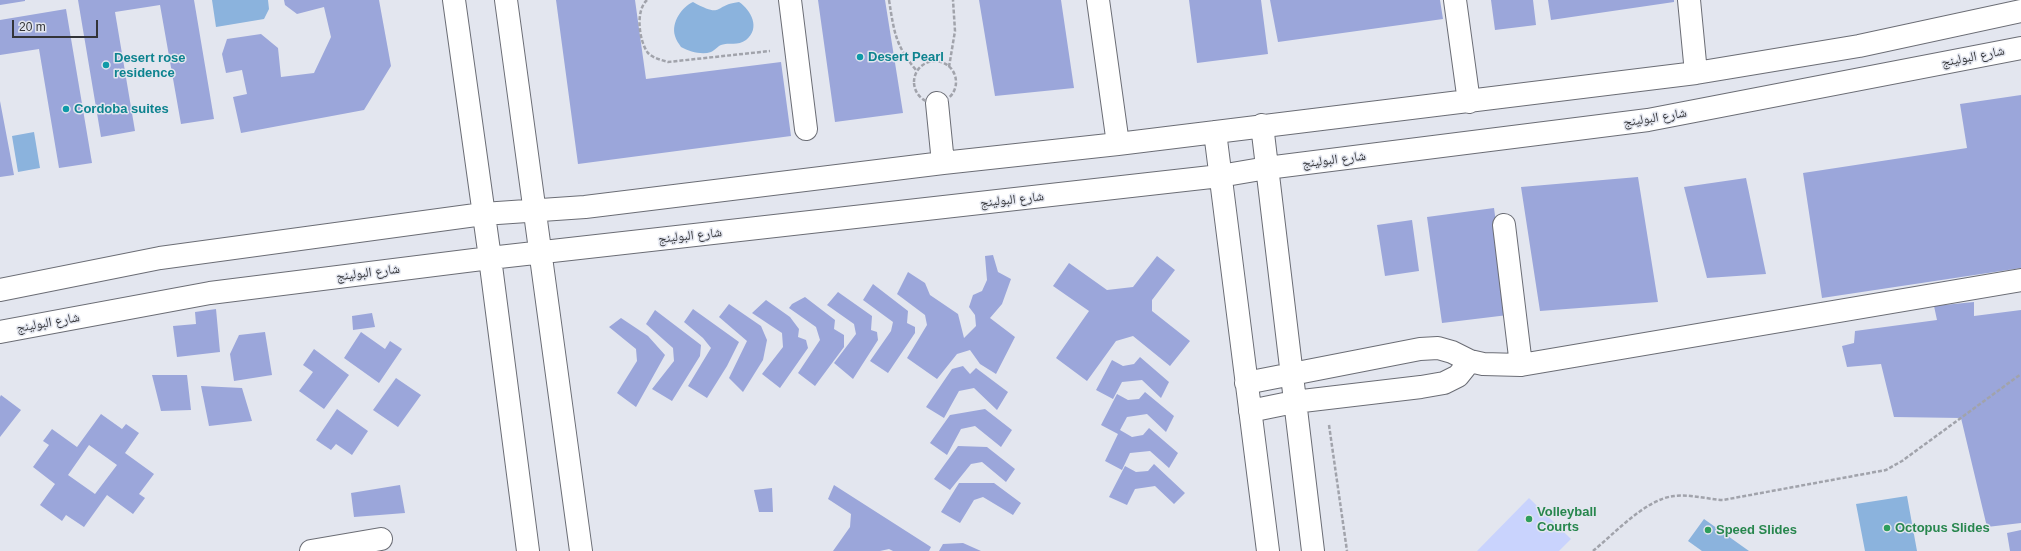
<!DOCTYPE html>
<html>
<head>
<meta charset="utf-8">
<style>
	body { margin:0 }
	#map { position:relative; width:2021px; height:551px; overflow:hidden; background:#e3e6ef; font-family:Arial,sans-serif }
	canvas { display:block }
	.scale { position:absolute; left:12px; top:20px; width:86px; height:18px; box-sizing:border-box; border:2px solid #333438; border-top:0; padding-left:5px; font-size:12px; line-height:14px; white-space:nowrap; color:#333438; -webkit-text-stroke:3px #e3e6ef; paint-order:stroke }
</style>
</head>
<body>
<div id="map">
<canvas width="2021" height="551"></canvas>
<div class="scale">20 m</div>
</div>
<script>
const g = document.querySelector('canvas').getContext('2d');
g.lineJoin = 'round';
function fill(path, color) { g.fillStyle = color; g.fill(path, 'evenodd'); }
function strokePath(path, color, width, dash) { g.strokeStyle = color; g.lineWidth = width; g.lineCap = dash ? 'butt' : 'round'; g.setLineDash(dash || []); g.stroke(path); }
function label(font, color, halo, rows, align = 'center') {
  g.font = font + ' Arial,"Noto Naskh Arabic",sans-serif'; g.lineWidth = 3; g.setLineDash([]); g.textBaseline = 'middle'; g.strokeStyle = halo; g.fillStyle = color; for (const [text, x, y, turn = 0] of rows) {
    g.save(); g.translate(x, y); g.rotate((+turn || 0) * Math.PI / 180); g.textAlign = isNaN(turn) ? turn : align; if (halo) g.strokeText(text, 0, 0); g.fillText(text, 0, 0); g.restore();
  }
}
fill(new Path2D(`
	M1529,498L1571,539L1559,551H1477Z`), '#c9d3fd');
fill(new Path2D(`
	M212,0H268L269,9L264,19L216,27Z
	M693,2C724,19 713,5 739,2C751,10 761,28 746,40C738,46 729,42 721,45C718,46 715,50 711,52C702,55 690,52 681,47C679,44 676,40 675,36C671,22 682,7 693,2Z
	M34,132L40,168L18,172L12,136Z
	M1907,496L1917,551H1865L1856,504Z
	M1704,519L1749,551H1702L1688,541Z`), '#8bb3dd');
fill(new Path2D(`
	M0,0H25V1L0,5Z
	M78,0H194L214,119L181,124L160,5L115,12L135,131L101,137Z
	M284,0H379L391,66L364,110L241,133L233,97L247,94L242,70L226,73L222,54L227,39L261,34L278,48L281,77L314,73L331,37L324,7L297,14L285,5Z
	M556,0H635L646,79L781,62L791,136L578,164Z
	M818,0H885L903,113L835,122Z
	M979,0H1061L1074,88L995,96Z
	M1189,0H1261L1268,54L1197,63Z
	M1270,0H1440L1443,19L1278,42Z
	M1491,0H1533L1536,25L1495,30Z
	M1548,0H1674V2L1551,20Z
	M66,9L92,163L59,168L39,49L0,55V20Z
	M2021,95V268L1822,298L1803,173L1967,148L1960,104Z
	M0,101L14,175L0,177Z
	M1638,177L1658,302L1540,311L1521,187Z
	M1746,178L1766,274L1707,278L1684,187Z
	M1494,208L1508,315L1442,323L1427,217Z
	M1412,220L1419,271L1385,276L1377,225Z
	M993,255L998,272L1011,279L1002,304L990,318L1015,337L996,374L980,364L970,350L957,354L937,379L907,358L927,325L925,315L897,294L908,272L925,283L930,295L958,314L964,338L976,326L975,315L969,307L973,295L982,291L987,280L985,256Z
	M1157,256L1175,270L1152,300V311L1190,341L1170,366L1133,336L1116,341L1087,381L1056,358L1089,311L1053,286L1069,263L1107,290L1133,287Z
	M873,284L908,311L907,323L915,327V333L888,373L870,361L891,331L893,322L863,300Z
	M838,292L872,316L871,330L877,332L878,340L853,379L834,363L856,334L854,324L827,305Z
	M805,297L835,320L834,329L844,335V347L815,386L798,373L820,340L816,327L789,308L792,304Z
	M766,300L790,317L799,329L798,337L806,340L808,348L780,388L762,374L783,347L782,333L752,313Z
	M1974,302V316L2021,310V523L1987,527L1961,418L1894,417L1881,364L1847,367L1842,346L1854,343L1855,331L1937,320L1934,306Z
	M729,304L761,326L767,340L763,360L743,392L729,378L747,341L719,317Z
	M216,309L220,352L177,357L173,326L196,324L195,312Z
	M693,309L739,342L727,366L707,398L688,386L711,348L703,338L684,322Z
	M655,310L701,345L700,356L672,401L652,389L674,361L673,348L646,324Z
	M372,313L375,327L353,330L352,316Z
	M621,318L648,336L665,355L636,407L617,393L637,361L636,349L609,327Z
	M265,332L272,375L234,381L230,354L239,335Z
	M361,332L385,349L390,341L402,349L379,383L344,358Z
	M314,349L349,375L324,409L299,391L313,372L303,365Z
	M1140,357L1169,382L1161,398L1142,380L1122,382L1113,399L1096,390L1112,360L1123,366L1134,364Z
	M963,366L970,374L976,368L1008,392L997,410L974,388L959,391L944,418L926,407L952,369Z
	M152,375H187L191,410L161,411Z
	M396,378L421,395L398,427L373,410Z
	M201,386L242,388L252,421L209,426Z
	M1145,392L1174,416L1166,432L1147,414L1127,417L1120,430L1132,437L1143,435L1149,428L1178,453L1169,468L1150,451L1130,453L1122,470L1105,461L1118,434L1101,425L1117,394L1128,400L1139,399Z
	M1,395L21,410L0,437V397Z
	M337,409L368,431L352,455L336,444L331,450L316,440Z
	M985,409L1012,430L1001,447L975,426L961,429L947,455L930,443L950,415Z
	M101,414L122,429L126,424L139,433L125,453L154,474L139,494L145,498L133,514L107,495L84,527L66,515L62,521L40,505L55,484L33,467L49,445L43,441L52,429L77,447ZM89,445L117,465L95,494L68,475Z
	M958,446L987,447L1015,469L1006,482L982,462L971,464L950,490L934,479Z
	M1154,464L1185,493L1174,504L1155,486L1135,489L1127,505L1109,497L1125,466L1136,472L1148,471Z
	M959,483H994L1021,503L1013,515L983,497L974,500L960,523L941,512Z
	M400,485L405,513L354,517L351,493Z
	M834,485L931,547L929,551H893L889,549L880,551H833L850,527L851,514L828,499Z
	M772,488L773,512H759L754,490Z
	M2021,530V551H2010L2007,533Z
	M963,543L981,551H939L943,544Z`), '#9ba6da');
const minor = new Path2D(`
	M454,0L490,258L528,551
	M506,0L581,551
	M790,0L806,129
	M1098,0L1118,144
	M1455,0L1469,102
	M1689,0L1696,73
	M937,103L943,163
	M1262,125L1313,551
	M1215,132L1268,551
	M1504,225L1521,365
	M0,290L160,258L483,214L585,207L943,163L1118,144L1696,73L1859,46L2021,11
	M0,332L210,293L490,258L1220,176L1267,168L1648,120L2021,48
	M1246,383L1420,349L1438,348L1452,352L1470,361L1483,364L1521,365L2021,280
	M1250,411L1294,402L1421,387L1444,383L1458,376L1470,361
	M311,551L381,539`);
strokePath(minor, '#6b6d75', 24);
strokePath(new Path2D(`
	M647,0C635,11 639,41 648,53C653,58 661,60 668,62L770,51
	M889,0C894,31 895,45 916,70
	M914 82a21 21 0 1 1 42 0a21 21 0 1 1-42 0Z
	M949,67L955,31L953,0
	M1329,425L1347,551
	M1593,551C1615,533 1646,499 1674,496C1691,494 1706,499 1723,500L1886,470L1902,461L2021,374`), '#a1a3ab', 2.5, [4, 2]);
strokePath(minor, '#fff', 22);
for (const [x, y, r, color] of [
	[860,57,4,"#0f9aa8"],
	[106,65,4,"#0f9aa8"],
	[66,109,4,"#0f9aa8"],
	[1529,519,4,"#2e9e5b"],
	[1887,528,4,"#2e9e5b"],
	[1708,530,4,"#2e9e5b"]
]) { const dot = new Path2D(); dot.arc(x, y, r, 0, 2 * Math.PI); g.fillStyle = color; g.fill(dot); strokePath(dot, '#e3e6ef', 1.5); }
label('bold 13px', '#0d838f', '#e3e6ef', [
	["Desert Pearl",868,57],
	["Desert rose",114,58],
	["residence",114,73],
	["Cordoba suites",74,109]
], 'left');
label('13px', '#333438', '#e3e6ef', [
	["شارع البولينج",1973,57,-11],
	["شارع البولينج",1655,118,-9],
	["شارع البولينج",1334,160,-7],
	["شارع البولينج",1012,200,-6],
	["شارع البولينج",690,236,-6],
	["شارع البولينج",368,273,-7],
	["شارع البولينج",48,323,-10]
]);
label('bold 13px', '#27864d', '#e3e6ef', [
	["Volleyball",1537,512],
	["Courts",1537,527],
	["Octopus Slides",1895,528],
	["Speed Slides",1716,530]
], 'left');
</script>
</body>
</html>
